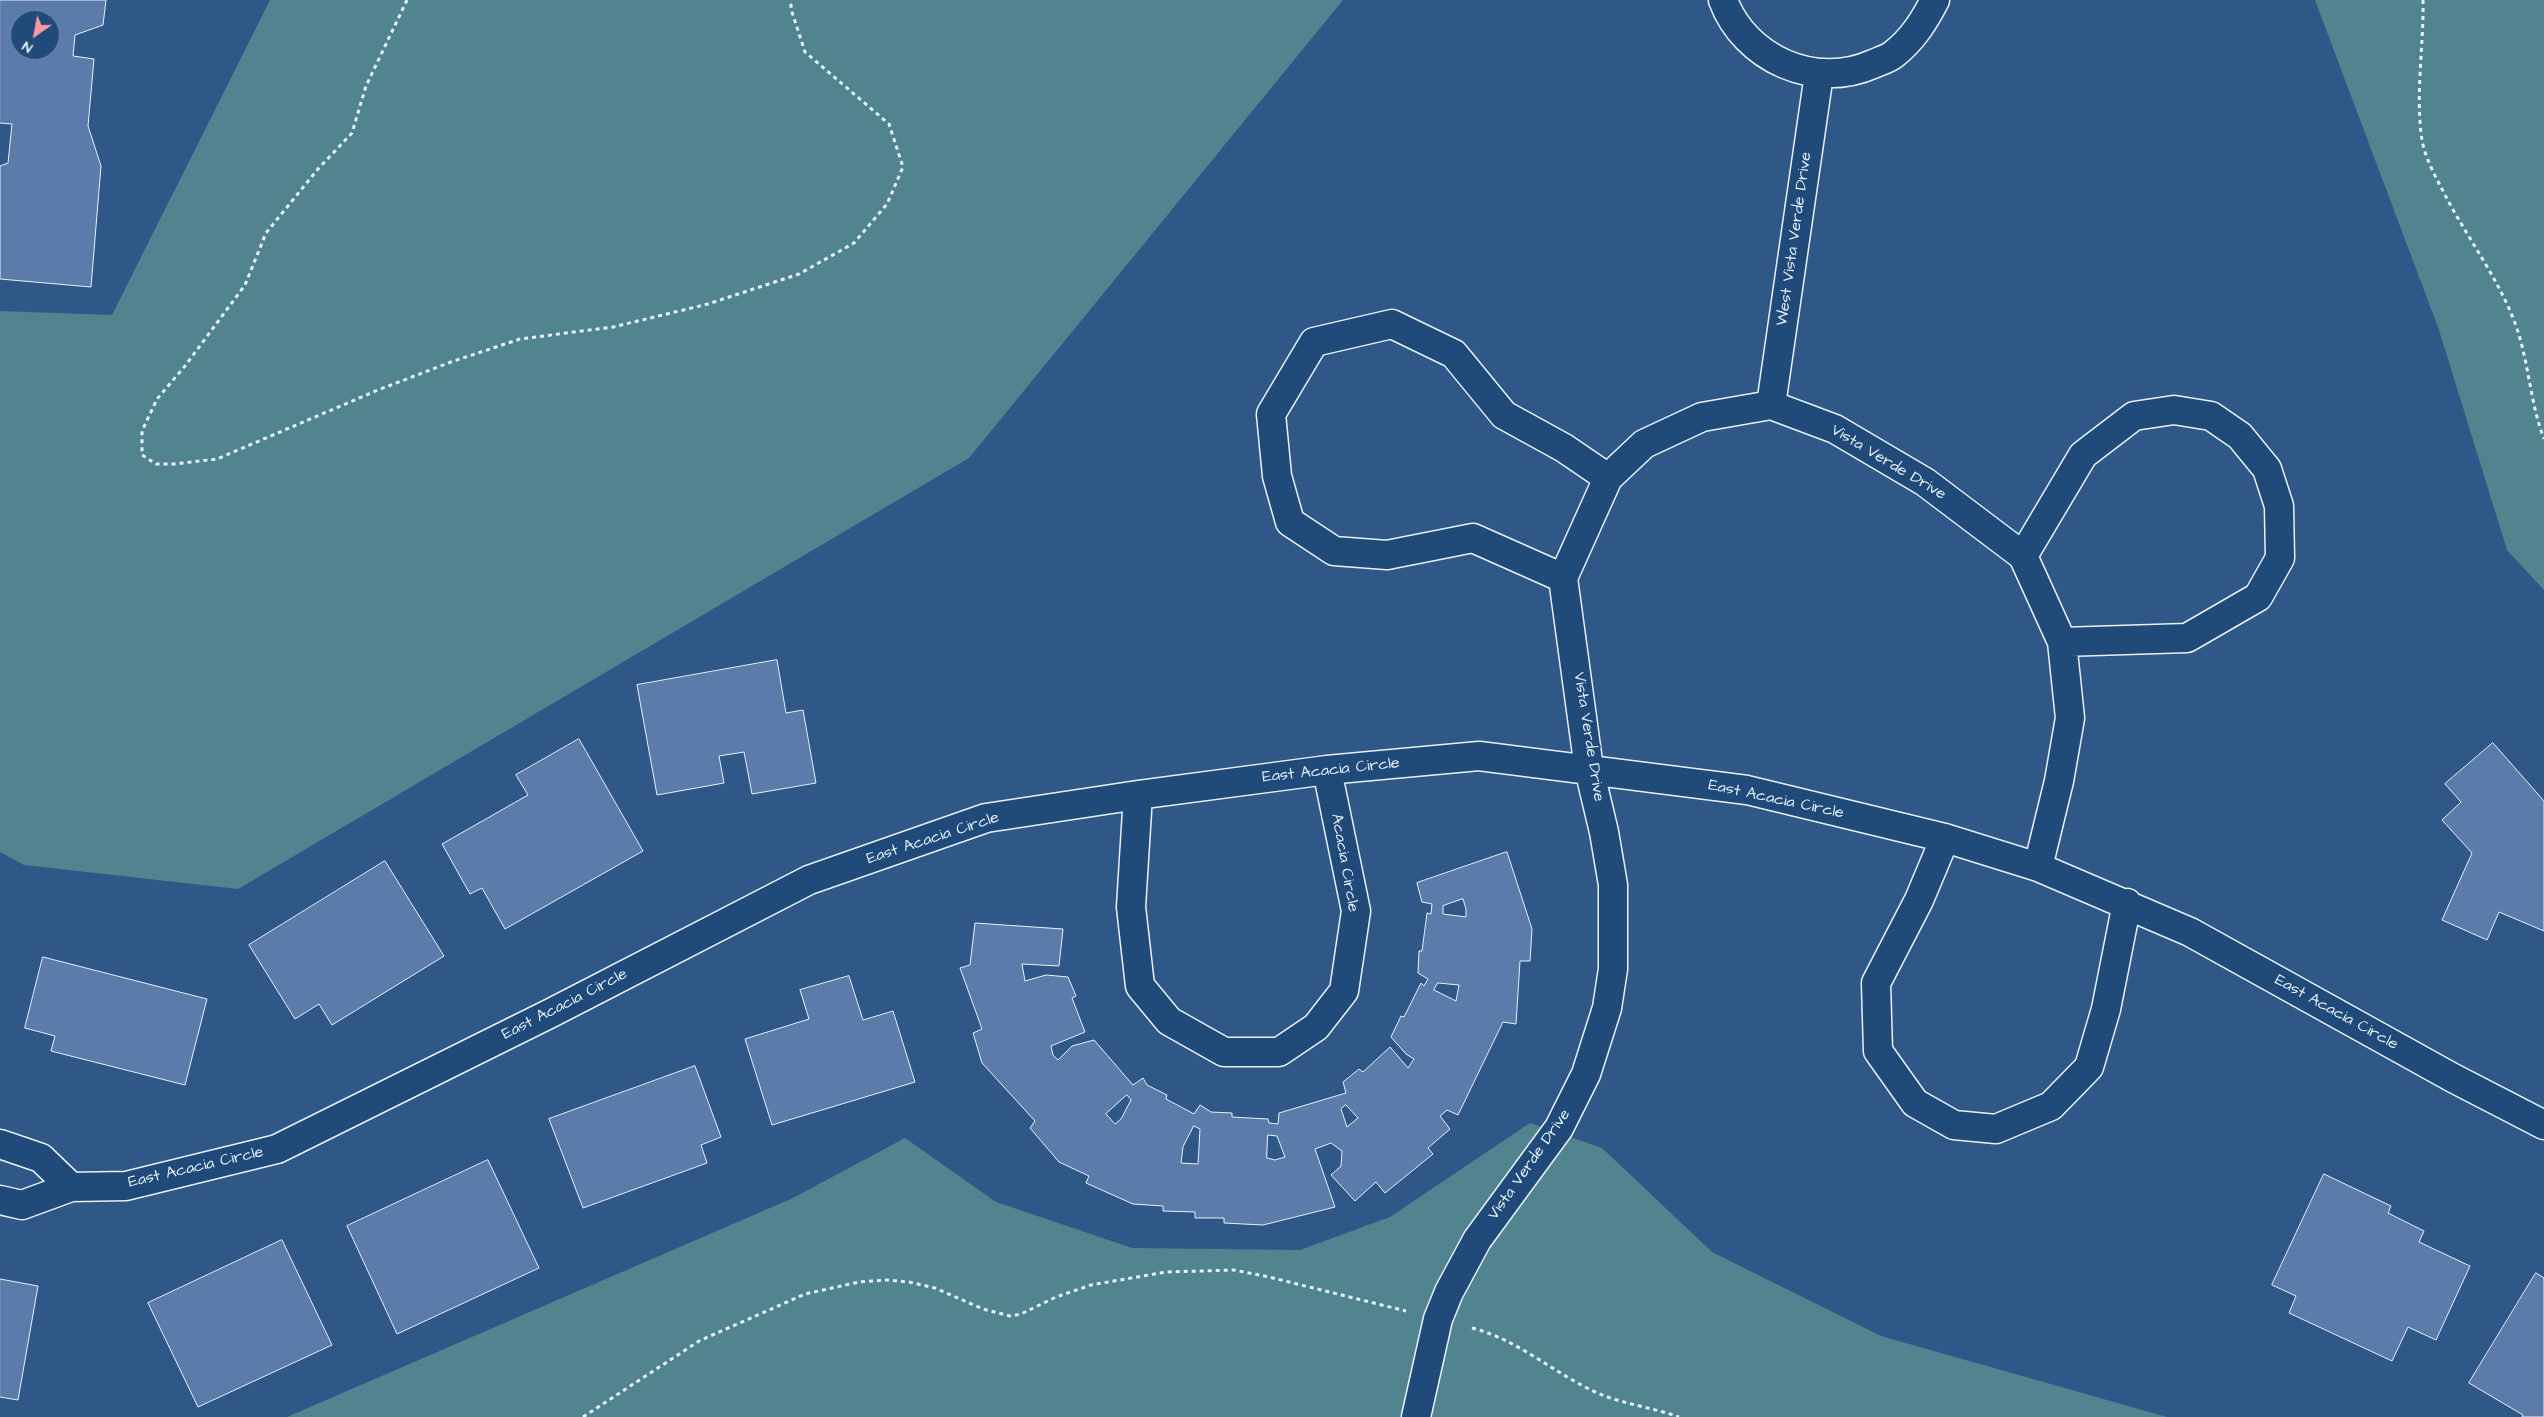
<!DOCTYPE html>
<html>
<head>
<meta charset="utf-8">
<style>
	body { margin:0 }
	#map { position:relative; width:2544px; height:1417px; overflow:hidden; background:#2f5888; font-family:"Architects Daughter",sans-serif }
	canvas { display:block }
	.north { position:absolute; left:10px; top:10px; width:50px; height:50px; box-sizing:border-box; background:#1f4a7a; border:1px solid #6f8dac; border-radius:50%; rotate:213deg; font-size:14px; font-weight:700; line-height:20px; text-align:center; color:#e8f1f8 }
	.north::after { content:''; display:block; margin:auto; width:18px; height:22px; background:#ff9aa2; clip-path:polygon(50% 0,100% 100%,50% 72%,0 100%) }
</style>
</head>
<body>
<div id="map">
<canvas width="2544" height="1417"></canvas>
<div class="north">N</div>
</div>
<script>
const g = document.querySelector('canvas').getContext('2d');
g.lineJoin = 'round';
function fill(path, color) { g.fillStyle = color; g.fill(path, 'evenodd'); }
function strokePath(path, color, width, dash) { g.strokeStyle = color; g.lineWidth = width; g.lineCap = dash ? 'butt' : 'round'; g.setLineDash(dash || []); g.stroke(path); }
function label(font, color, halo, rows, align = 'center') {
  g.font = font + ' "Architects Daughter",sans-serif'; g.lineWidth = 4; g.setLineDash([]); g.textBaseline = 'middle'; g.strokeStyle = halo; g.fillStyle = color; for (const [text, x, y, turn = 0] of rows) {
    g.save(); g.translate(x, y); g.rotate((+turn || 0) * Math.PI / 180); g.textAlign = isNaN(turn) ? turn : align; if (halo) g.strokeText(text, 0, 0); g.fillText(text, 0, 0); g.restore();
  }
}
fill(new Path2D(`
	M270,0H1343L969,458L238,889L24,865L0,852V311L112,315Z
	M2315,0H2544V590L2507,550L2439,330Z
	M1530,1123L1602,1148L1712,1252L1881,1336L2167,1417H287L793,1198L905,1138L996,1202L1132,1248L1300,1250L1390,1217Z`), '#52848f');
const building = new Path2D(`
	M0,0H106L103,25L75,35L73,56L94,59L88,126L101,166L91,287L0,279V166L8,163L12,124L0,123ZM20,20H50V50H20Z
	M777,660L786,713L803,710L816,783L752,794L744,752L719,756L724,783L657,795L637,685Z
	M579,739L643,851L505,929L482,888L470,894L442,844L528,795L516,775Z
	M2493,743L2544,801V931L2499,912L2487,940L2442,920L2472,853L2442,820L2461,802L2445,784Z
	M1507,852L1532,929L1530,961H1520L1516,1024L1503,1022L1458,1115L1447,1110L1440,1116L1450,1129L1428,1148L1433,1154L1385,1193L1376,1182L1355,1201L1331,1175L1341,1166L1342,1151L1331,1143L1315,1149L1335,1207L1263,1225L1224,1223V1218H1195V1212L1163,1211V1206L1133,1204L1086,1183L1089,1176L1059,1162L1030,1128L1035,1121L982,1063L973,1033L982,1029L960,968L970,965L975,923L1063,929L1059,966L1022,964L1025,981L1046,975L1068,977L1076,996L1072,998L1085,1032L1051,1046L1053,1055L1058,1060L1072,1046L1094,1040L1133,1085L1143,1078L1147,1085L1167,1095L1166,1099L1194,1114L1200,1105L1211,1112L1232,1113V1117L1268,1119L1269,1123L1278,1124L1279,1113L1346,1093L1343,1082L1359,1069L1363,1072L1390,1047L1408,1068L1414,1059L1406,1054L1391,1037L1401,1016L1404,1017L1421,983L1424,986L1428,979L1418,973L1419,951H1422L1427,913L1431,914L1432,904L1422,902L1417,883ZM1463,899L1466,909V917L1443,914V906ZM1438,983L1459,985L1456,1001L1434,990ZM1127,1095L1131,1100L1121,1119L1115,1124L1106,1114ZM1346,1105L1358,1118L1347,1127L1341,1109ZM1194,1126L1200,1129L1198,1164L1181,1163L1183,1147ZM1268,1135L1277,1136L1285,1157L1275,1160L1267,1158Z
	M385,861L444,956L332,1025L319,1004L295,1019L249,945Z
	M43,957L207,999L185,1085L51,1051L55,1036L25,1028Z
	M849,976L863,1020L893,1011L915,1082L772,1125L745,1039L809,1019L800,990Z
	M695,1066L721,1137L701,1145L707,1163L583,1208L549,1119Z
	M488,1160L539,1268L397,1334L347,1226Z
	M2324,1174L2391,1206L2388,1213L2424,1231L2419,1242L2470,1266L2436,1340L2408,1327L2392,1361L2289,1313L2296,1296L2272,1285Z
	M282,1240L332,1345L198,1407L148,1303Z
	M2536,1273L2544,1278V1417H2522L2523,1415L2469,1383Z
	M0,1279L38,1286L18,1400L0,1397Z`);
fill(building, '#5b7caa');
strokePath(building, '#e8f1f8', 1);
const street = new Path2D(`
	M1723,0C1745,59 1815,90 1873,64C1880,61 1888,59 1894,54C1913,39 1924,21 1935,0
	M1771,405L1819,74
	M2023,556L2083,455L2134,416L2174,410L2211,416L2240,436L2267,469L2279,506L2280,558L2258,597L2187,638L2062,642
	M1563,578L1473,538L1387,555L1334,551L1290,522L1277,476L1271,414L1314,342L1392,324L1454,354L1504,415L1564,448L1608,478
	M1138,795L1131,907L1140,986L1169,1021L1224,1052H1279L1316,1027L1344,991L1356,911L1327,770
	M1945,838L1919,900L1876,983L1878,1051L1915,1103L1954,1125L1996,1129L2051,1106L2089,1067L2106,1009L2127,903
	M0,1144L41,1158L71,1187
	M0,1200L22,1205L71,1187L126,1186L277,1149L551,1013L809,880L986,818L1138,795L1327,770L1479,756L1747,790L1945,838L2038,867L2190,932L2453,1078L2544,1125
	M1416,1417L1438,1319L1449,1292L1477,1240L1559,1128L1586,1074L1607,1008L1613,969V885L1604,832L1589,769L1563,578L1608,478L1644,444L1702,417L1771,405L1835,429L1925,482L2023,556L2062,642L2070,718L2059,781L2038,867`);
strokePath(street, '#e8f1f8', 31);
strokePath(new Path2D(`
	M407,0L366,86L352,133L318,169L266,233L245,285L185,366L157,399L142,431V455L156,464H174L217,459L378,390L451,362L520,339L613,327L708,304L799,274L854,243L887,204L903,167L889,124L805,52L791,9V0
	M2423,0C2424,46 2415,94 2422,140C2425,157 2434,174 2442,189C2464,233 2495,273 2513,318C2529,357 2529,400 2544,439
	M1472,1328C1515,1339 1548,1368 1587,1388C1617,1404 1649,1406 1679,1417
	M583,1417L699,1341L805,1294L859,1282L886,1280L909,1282L935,1288L983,1309L1010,1316L1021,1314L1056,1297L1091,1285L1166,1272L1234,1270L1269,1277L1406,1311`), '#e8f1f8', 3, [4, 4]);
strokePath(street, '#1f4a7a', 28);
label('16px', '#e8f1f8', '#1f4a7a', [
	["West Vista Verde Drive",1795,239,-82],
	["Vista Verde Drive",1888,463,31],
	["Vista Verde Drive",1588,737,81],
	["East Acacia Circle",1331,771,-6],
	["East Acacia Circle",1776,800,12],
	["East Acacia Circle",933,839,-18],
	["Acacia Circle",1344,863,80],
	["East Acacia Circle",565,1005,-27],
	["East Acacia Circle",2336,1013,29],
	["Vista Verde Drive",1530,1165,-55],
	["East Acacia Circle",196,1168,-13]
]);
</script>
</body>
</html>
